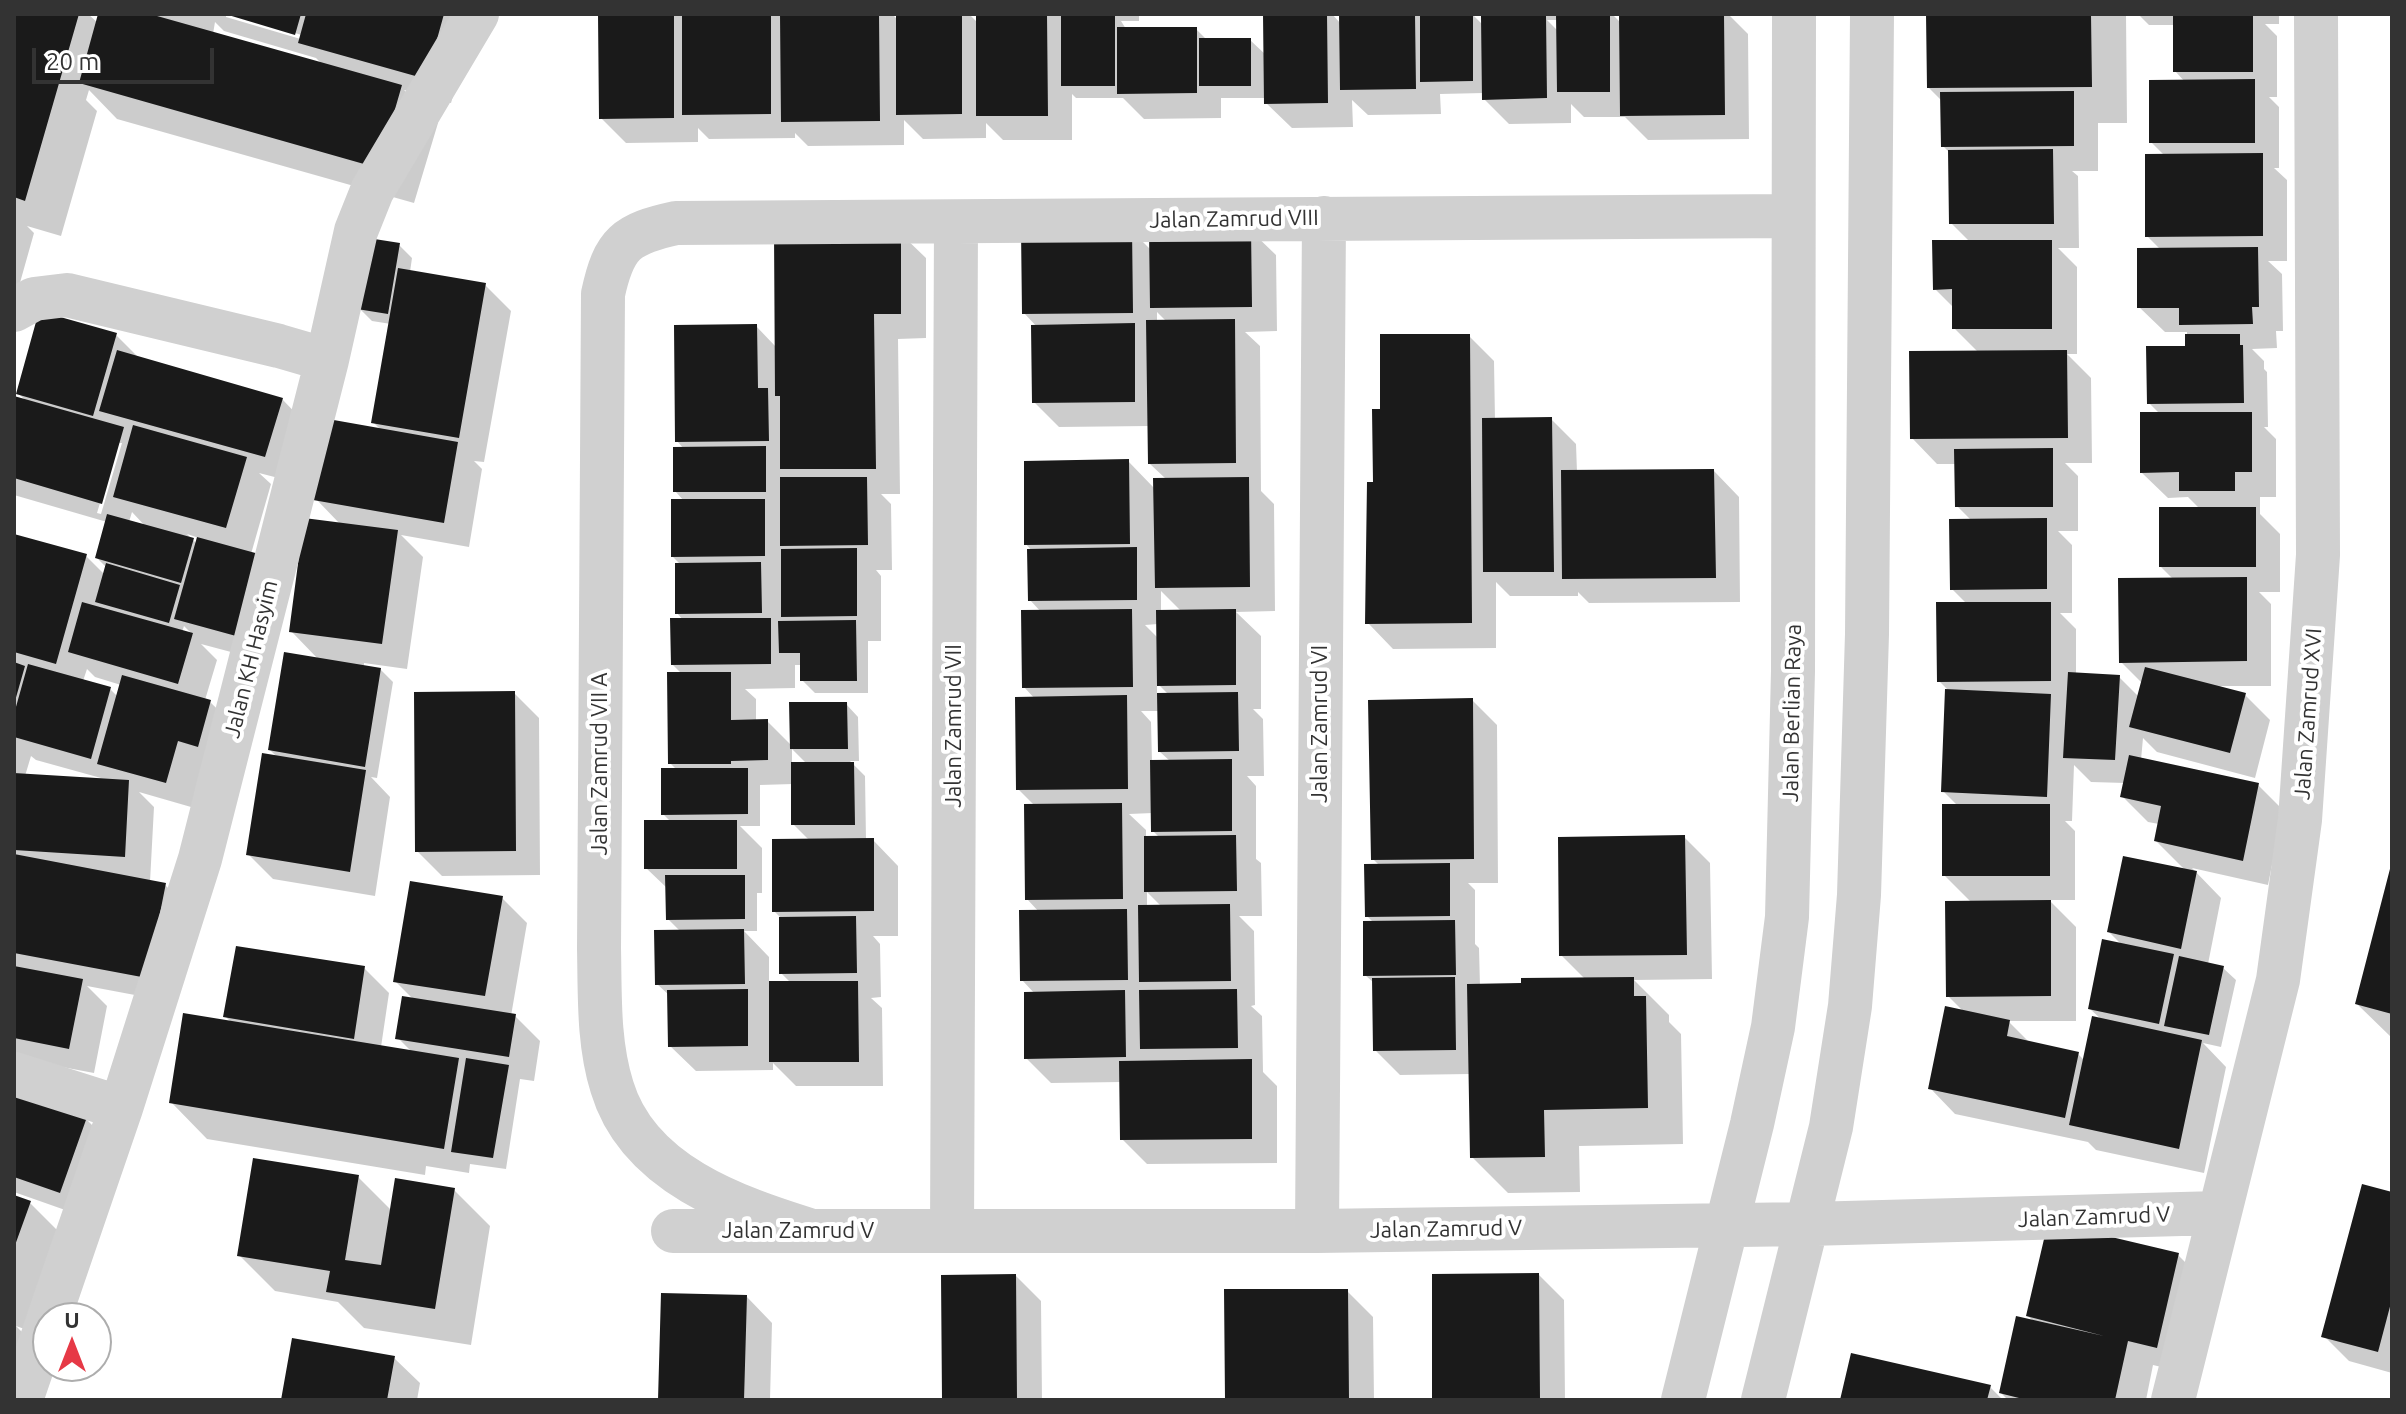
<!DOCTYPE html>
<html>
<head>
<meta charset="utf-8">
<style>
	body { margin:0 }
	#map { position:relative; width:2406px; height:1414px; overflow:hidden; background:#fff; font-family:Ubuntu,sans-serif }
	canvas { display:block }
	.frame { position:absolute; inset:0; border:16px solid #333; pointer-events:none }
	.north { position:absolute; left:32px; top:1302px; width:80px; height:80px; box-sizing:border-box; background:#fff; border:2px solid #adadad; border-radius:50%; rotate:0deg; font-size:22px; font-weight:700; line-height:32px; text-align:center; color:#333 }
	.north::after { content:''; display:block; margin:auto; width:28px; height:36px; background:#e63946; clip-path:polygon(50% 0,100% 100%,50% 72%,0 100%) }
	.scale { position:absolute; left:32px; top:48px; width:182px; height:36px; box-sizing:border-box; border:4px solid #333; border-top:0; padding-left:10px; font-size:24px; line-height:28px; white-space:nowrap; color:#333; -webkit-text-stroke:6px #fff; paint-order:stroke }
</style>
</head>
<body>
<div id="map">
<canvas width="2406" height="1414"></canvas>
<div class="frame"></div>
<div class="north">U</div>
<div class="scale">20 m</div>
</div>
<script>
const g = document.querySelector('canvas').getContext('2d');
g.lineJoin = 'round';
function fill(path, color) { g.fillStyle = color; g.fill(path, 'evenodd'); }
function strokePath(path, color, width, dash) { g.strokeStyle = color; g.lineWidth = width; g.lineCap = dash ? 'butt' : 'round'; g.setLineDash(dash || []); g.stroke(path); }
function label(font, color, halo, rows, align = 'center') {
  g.font = font + ' Ubuntu,sans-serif'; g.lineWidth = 8; g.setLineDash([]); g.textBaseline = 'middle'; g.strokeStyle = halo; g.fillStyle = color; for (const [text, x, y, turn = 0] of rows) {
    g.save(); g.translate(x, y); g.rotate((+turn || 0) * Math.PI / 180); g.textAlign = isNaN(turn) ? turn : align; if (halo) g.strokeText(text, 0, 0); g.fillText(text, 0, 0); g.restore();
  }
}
fill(new Path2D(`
	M14,14H88L98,23L100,14H226V17L304,40L305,36L230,14H473L475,16L451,103L404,90L438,123L414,203L117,119L89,90L86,100L97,111L61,236L27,226L34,233L14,304ZM215,22L224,31L316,58L323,65L213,34Z
	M600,14H892L898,20V14H969L978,23V14H1059L1063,18L1079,14H1139V21H1121L1126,29H1196L1207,40H1250L1266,55L1265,14H1332L1341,24V14H1472L1483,25L1506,18L1502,14H1612L1622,24L1621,14H1728L1748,34L1749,139L1648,140L1625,117H1584L1571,104V123L1509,124L1484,99V93L1440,94L1441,114L1368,115L1352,100L1353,127L1292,128L1266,103V98H1221V118L1144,119L1123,98H1076L1072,94V140H1003L986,123V138L923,139L904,120V145L808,146L795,133V138L709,139L698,128V142L626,143L601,118ZM1547,20H1558V31Z
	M1928,14H2126L2127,123H2098V171H2072L2078,176L2079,248H2058L2077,267V354H2067L2091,378L2092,463H2065L2078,476V531H2058L2072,545V613H2060L2076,629V674L2119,677L2139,697L2143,684L2121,662L2173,579L2161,567L2200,509L2188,497L2168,498L2142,473L2160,414L2149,403L2187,348V332H2165L2139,307L2161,250L2147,236L2165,156L2151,142L2185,82L2175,71V25H2149L2138,14H2279V24H2265L2277,36V97H2269L2279,107V168H2274L2287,180V261H2268L2282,274L2283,331H2276L2277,348L2252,349L2264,361V369L2267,372L2268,427H2264L2276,439V497H2260V514L2280,534V592H2259L2271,604V686H2219L2245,695L2270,720L2255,778L2157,752L2143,738L2141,760L2258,785L2283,810L2268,885L2192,868L2221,898L2208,964L2223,968L2236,980L2221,1047L2203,1043L2226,1067L2204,1173L2096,1150L2088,1142L1955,1114L1930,1088L1964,1012L1948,996L1972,903L1944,875L1958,806L1943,791L1947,689L1939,681L1967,604L1952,589L1972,521L1957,506L1956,464H1937L1912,438L1979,353L1954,328V308L1935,289L1970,242L1951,223L1950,153L1943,146L1942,101L1929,88ZM2074,765L2091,782L2125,783L2122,796L2148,822L2159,824L2156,841L2185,870L2109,932L2123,946L2090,1009L2102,1020L2084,1060L2078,1054L2030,1043L2008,1021H2076V927L2049,900H2075V831L2065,821H2072Z
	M1131,230L1151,250L1250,230L1276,255L1277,331L1245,332L1260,346L1261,491L1274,504L1275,611L1236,612L1261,636V709H1253L1263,719L1264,776H1247L1256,786V859L1261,863L1262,916H1239L1254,931L1255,1005L1251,1006L1262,1016L1263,1072L1277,1086V1163L1147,1164L1122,1139L1121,1082L1051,1083L1026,1058L1035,994L1022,980L1039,912L1027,899L1035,806L1018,789L1035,699L1024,687L1041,612L1030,600L1032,551L1026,544L1128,461L1155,489L1166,479L1150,464L1149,426L1059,427L1034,402L1037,327L1024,313ZM1157,312L1167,322H1157ZM1161,591L1182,612H1161ZM1158,624V638L1145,625ZM1157,683L1169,695H1157ZM1141,711H1159L1160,752L1170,761L1152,762L1151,722ZM1153,813V831L1160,838H1146V830L1129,814ZM1147,892L1162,907H1147Z
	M900,233L926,258V338L898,339L900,494H881L891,504L892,570H876L881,576V641H868V693H815L802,680V665H795V688L745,689L756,699V721H767L792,746L846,704L858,717L859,761H850L865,776L866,840H873L898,866V936H873L880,944L881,997L871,998L882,1008L883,1086H796L773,1063V1070L696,1071L670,1046V996L657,984L681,932L668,919V889L646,868L671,822L663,814L677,770L670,763L682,674L672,664L683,620L677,613L681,565L673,557L684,501L675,491L684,449L677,441L756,326L776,347ZM792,749L807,764H792ZM793,784V824L810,841L774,911L781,918V973L791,983H769V957L744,931H757V893H762V848L740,826H760V785Z
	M399,245L412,258L410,272L485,285L511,311L484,462L474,461L482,469L469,547L401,535L423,557L407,669L364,663V667L380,669L393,682L377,778L371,777L390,797L375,896L273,879L248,854L278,758L270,750L319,660L291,631L341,525L316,499L382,431L373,422L391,324L372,321L359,308Z
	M116,335L140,359L282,399L307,425L290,481L259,473L271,484L251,554L261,660L201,644L217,660L205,700L210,702L236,727L191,807L139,792L154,807L150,882L165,885L190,910L172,1002L87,986L107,1006L94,1073L14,1058V536L86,556L105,575L107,568L97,558L107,522L14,495V398L27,402L18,393ZM118,443H122L101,514L97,513ZM132,512L146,527L129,522ZM187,534L199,538L197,544ZM184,626L193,635L182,632ZM87,669L95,677L121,685L118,697L110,689L83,681ZM31,756L36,760L101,778L25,776Z
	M1469,336L1494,361L1495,420L1551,419L1576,444L1577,472L1714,471L1739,497L1740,602L1589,603L1578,592V596H1510L1496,582V648L1393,649L1368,623L1375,484L1382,411Z
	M514,693L539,718L540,875L442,876L417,851Z
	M1472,700L1497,725L1498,883H1468L1475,890V944L1479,948L1480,986L1585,979L1561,955L1684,837L1710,863L1712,979L1634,980L1669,1015V1022L1681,1034L1683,1144L1579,1146L1580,1192L1508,1193L1472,1157L1470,1074L1400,1075L1375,1050L1374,983L1365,975L1374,923L1367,916L1379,865L1373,859Z
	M2392,870V1038L2357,1004Z
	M502,898L527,923L511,1016H515L540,1041L534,1081L520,1079L506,1169L470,1164L469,1173L426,1166L425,1175L207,1139L171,1102L232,1023L226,1017L364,968L389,993L381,1047L412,1052L398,1038L414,1000L395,981Z
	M14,1094L86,1119L111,1144L85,1217L14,1192Z
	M358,1177L392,1211L454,1190L490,1226L471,1345L364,1328L338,1302L275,1291L239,1255Z
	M2392,1194V1373L2349,1361L2324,1336Z
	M14,1197L30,1203L66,1239L33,1332L16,1326L25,1335L14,1366Z
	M2178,1255L2203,1280L2182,1372L2153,1365L2146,1400H2008L2001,1393L2035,1323L2028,1316Z
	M1539,1275L1564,1300L1565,1400H1434Z
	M1016,1276L1041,1301L1042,1400H944Z
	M1347,1291L1373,1317L1374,1400H1227Z
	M747,1297L772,1323L770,1400H660Z
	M394,1358L420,1383L417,1400H283Z
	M1990,1387L2003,1400H1842Z`), '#0003');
fill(new Path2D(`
	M14,14H79L25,201L14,197Z
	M98,14H150L402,85L378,168L79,83Z
	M225,14H301L295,35Z
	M306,14H444L426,79L298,43Z
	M598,14H674V118L599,119Z
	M682,14H771V114L682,115Z
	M780,14H879L880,121L781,122Z
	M896,14H962V114L896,115Z
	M976,14H1047L1048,116H976Z
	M1061,14H1115V86H1061Z
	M1263,14H1327L1328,103L1264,104Z
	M1339,14H1415L1416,89L1340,90Z
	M1420,14H1473V81L1420,82Z
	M1556,14H1610V92H1557Z
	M1619,14H1724L1725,115L1620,116Z
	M1926,14H2091L2092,87L1927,88Z
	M2173,14H2253V72H2173Z
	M1481,16H1546L1547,98L1482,100Z
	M1117,27H1197V93L1117,94Z
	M1199,38H1251V86H1199Z
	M2255,79V143H2149V80Z
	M2074,91V146L1941,147L1940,92Z
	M2053,149L2054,224H1949L1948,150Z
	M2263,153V236L2145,237V154Z
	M1132,228L1133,313L1022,314L1021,229Z
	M1251,228L1252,307L1150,308L1149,230Z
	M901,231V314H874L876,469H780V396H775L774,232Z
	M368,238L400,243L388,314L357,309Z
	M1932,240H2052V329H1952V289L1933,290Z
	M2258,247L2259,307H2252L2253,324L2179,325V308H2137V248Z
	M398,268L486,283L459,438L371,423Z
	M39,311L117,333L93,416L16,394Z
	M1235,319L1236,463L1148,464L1146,320Z
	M1135,323V402L1032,403L1031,325Z
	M757,324L758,388H768L769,441L675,442L674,325Z
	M1380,334H1470L1472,623L1365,624L1367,482H1373L1372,409H1380Z
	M2185,334H2240V345H2243L2244,403L2147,404L2146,346H2185Z
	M117,350L283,398L265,457L99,411Z
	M2067,350L2068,438L1910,439L1909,351Z
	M14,396L124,427L102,504L14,478Z
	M2140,412H2252V472H2235V491H2179V472L2140,473Z
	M1552,417L1554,572H1483L1482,418Z
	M328,419L458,442L444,523L313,500Z
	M133,425L247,457L226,528L113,497Z
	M766,446V492H673V447Z
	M2053,448V507H1955L1954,449Z
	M1129,459L1130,544L1024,545V461Z
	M1714,469L1716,578L1562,579L1561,470Z
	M780,477H867L868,545L780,546Z
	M1249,477L1250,587L1155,588L1153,478Z
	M671,499H765V556L671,557Z
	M2159,507H2256V567H2159Z
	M107,514L194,538L181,583L95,558Z
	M304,518L398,530L382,644L289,632Z
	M2047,518V589L1950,590L1949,519Z
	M14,534L87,554L56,664L14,652Z
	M197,537L259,554L236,636L174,619Z
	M1137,547V600L1028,601L1027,549Z
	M857,548V616L781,617V549Z
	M761,562L762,613L675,614V563Z
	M106,563L180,585L169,623L95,602Z
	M2247,577V661L2119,663L2118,578Z
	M82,602L193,633L178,684L68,652Z
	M1936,602H2051V681L1937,682Z
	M1132,609L1133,687L1022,688L1021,610Z
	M1236,609V685L1157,686L1156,610Z
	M670,618H771V664L671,665Z
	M856,620L857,681H800V653H779L778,621Z
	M284,652L381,668L365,767L268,750Z
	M14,662L25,666L15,701H14Z
	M28,664L111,687L91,759L14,737V714Z
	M2145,667L2246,693L2230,753L2129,727Z
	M667,672H731V720L768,719V760L731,761V764H668Z
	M2068,672L2120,675L2115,760L2063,758Z
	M122,675L211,700L198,747L178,741L166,783L97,764Z
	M1945,689L2051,694L2047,797L1941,792Z
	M515,691L516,851L415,852L414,692Z
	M1238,692L1239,751L1158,752L1157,693Z
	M1127,695L1128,789L1016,790L1015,697Z
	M1473,698L1474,859L1371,860L1368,700Z
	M789,702H847L848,749H790Z
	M262,753L366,770L350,872L246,855Z
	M2129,755L2259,783L2243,861L2154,841L2161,806L2120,797Z
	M1232,759V831L1151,832L1150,760Z
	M791,762H854L855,825H791Z
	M661,768H748V814L661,815Z
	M14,773L129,780L125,857L14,850Z
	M1122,803L1123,899L1025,900L1024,804Z
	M1942,804H2050V876H1942Z
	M644,820H737V869H644Z
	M1236,835L1237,891L1144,892V836Z
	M1685,835L1687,955L1559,956L1558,837Z
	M874,838V911L772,912V839Z
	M14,854L166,883L147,978L14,953Z
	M2123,856L2197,871L2181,949L2107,932Z
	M1450,863V916L1365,917L1364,864Z
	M2391,865L2392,866V1014L2355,1004Z
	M665,875H745V919L666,920Z
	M410,881L503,896L485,996L393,982Z
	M2051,900V996L1946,997L1945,901Z
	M1230,904L1231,981L1139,982L1138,905Z
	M1127,909L1128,980L1020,981L1019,910Z
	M856,916L857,973L779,974V917Z
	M1455,920L1456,975L1363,976V921Z
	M744,929L745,984L655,985L654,930Z
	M2102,939L2174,954L2159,1024L2088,1009Z
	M236,946L365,966L354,1039L223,1017Z
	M2179,956L2224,966L2209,1035L2164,1026Z
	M14,966L83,979L69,1049L14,1038Z
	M1455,977L1456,1050L1373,1051L1372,978Z
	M1634,977V996H1646L1648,1108L1544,1110L1545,1157L1470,1158L1467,984L1521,983V978Z
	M769,981H858L859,1062H769Z
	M748,989V1046L668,1047L667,990Z
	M1237,989L1238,1048L1140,1049L1139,990Z
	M1125,990L1126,1057L1024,1059V992Z
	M402,996L516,1014L509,1057L395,1039Z
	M1945,1006L2010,1020L2007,1036L2079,1052L2065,1118L1928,1089Z
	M183,1013L459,1058L444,1149L169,1103Z
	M2092,1016L2202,1040L2179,1149L2069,1125Z
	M466,1058L509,1065L493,1158L451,1152Z
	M1252,1059V1139L1120,1140L1119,1061Z
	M14,1092L87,1117L60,1193L14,1177Z
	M253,1158L359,1175L345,1260L381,1265L395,1178L455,1188L435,1309L326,1292L330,1271L237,1256Z
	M2362,1184L2392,1192V1299L2378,1352L2321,1337Z
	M14,1195L31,1201L14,1248Z
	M2048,1222L2179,1253L2157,1348L2128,1341L2115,1400H2027L1999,1393L2016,1316L2104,1336L2026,1316Z
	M1539,1273L1540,1400H1432V1274Z
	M1016,1274L1017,1400H942L941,1275Z
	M1224,1289H1348L1349,1400H1225Z
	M661,1293L747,1295L744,1400H658Z
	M292,1338L395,1356L387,1400H281Z
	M1851,1353L1991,1385L1987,1400H1840Z`), '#1a1a1a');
strokePath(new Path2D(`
	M14,310L34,299L67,295L279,346L327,360
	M14,1074L121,1108
	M673,1231H1317L1808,1224L2219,1213
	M812,1231C735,1207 638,1174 612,1087C598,1043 600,994 599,948L603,294C614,243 626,234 676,223L1793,216
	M952,1231L956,222
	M1317,1231L1324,218
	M49,1318L121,1108L200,859L327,360L356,231L372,191L477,14
	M21,1400L48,1321
	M1683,1400L1752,1124L1773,1027L1787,917L1793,671L1794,14
	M1763,1400L1831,1127L1850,1006L1859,895L1867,634L1872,14
	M2173,1400L2278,980L2300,820L2318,555L2316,14`), '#d0d0d0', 44);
label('22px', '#333', '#fff', [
	["Jalan Zamrud VIII",1234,219,-1],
	["Jalan KH Hasyim",251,659,-76],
	["Jalan Berlian Raya",1792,713,-89],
	["Jalan Zamrud XVI",2308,714,-86],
	["Jalan Zamrud VI",1320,724,-90],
	["Jalan Zamrud VII",954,726,-90],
	["Jalan Zamrud VII A",600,764,-90],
	["Jalan Zamrud V",2094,1217,-2],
	["Jalan Zamrud V",1446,1229,-1],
	["Jalan Zamrud V",798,1231]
]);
</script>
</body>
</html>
